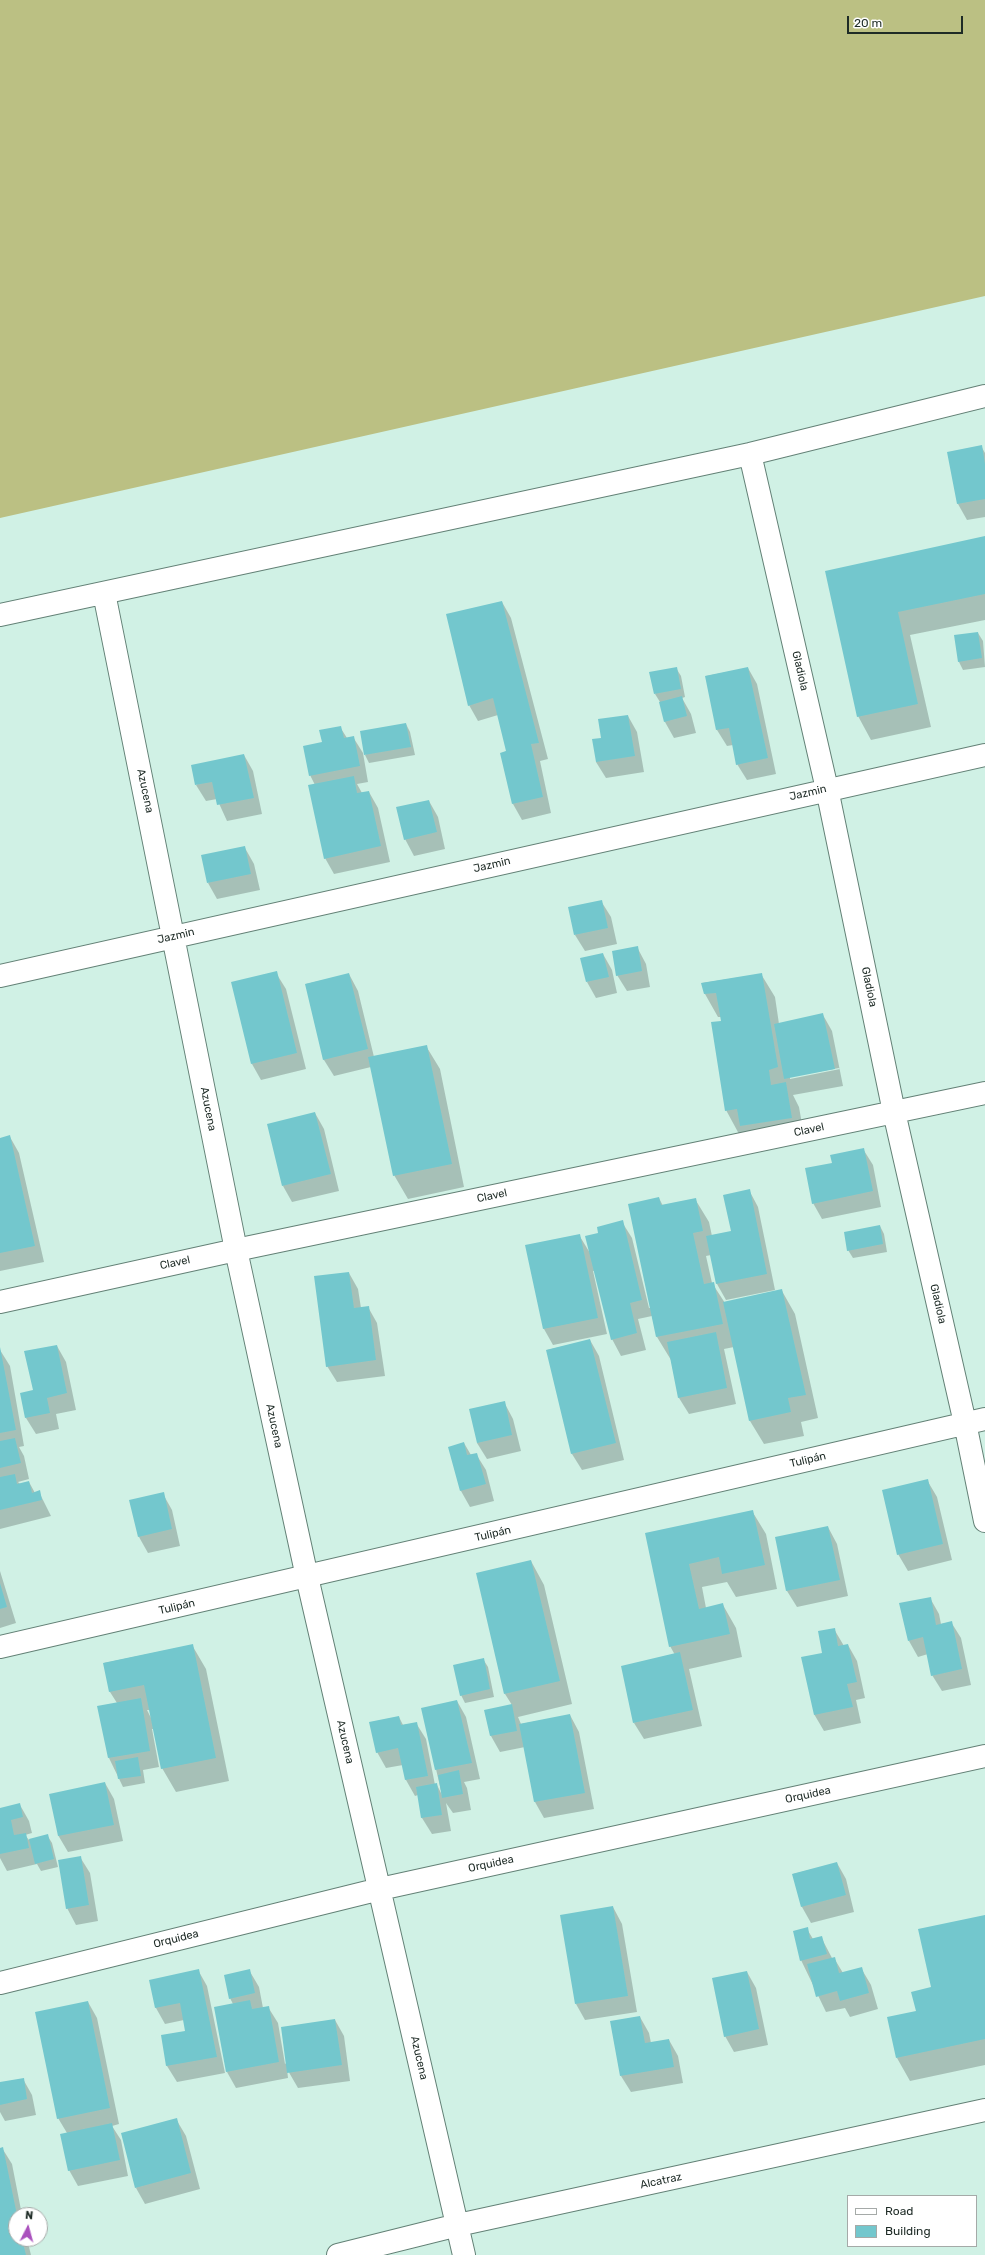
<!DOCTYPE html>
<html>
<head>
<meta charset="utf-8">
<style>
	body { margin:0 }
	#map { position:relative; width:985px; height:2255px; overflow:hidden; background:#d0f1e5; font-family:Rubik,sans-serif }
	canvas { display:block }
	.legend { position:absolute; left:847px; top:2195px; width:130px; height:52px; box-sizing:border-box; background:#fff; border:1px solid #a5aaa8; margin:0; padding:5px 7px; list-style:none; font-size:12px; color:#1e2b26 }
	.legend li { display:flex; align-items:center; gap:8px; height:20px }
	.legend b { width:20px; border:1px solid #a5aaa8 }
	.north { position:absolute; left:8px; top:2207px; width:40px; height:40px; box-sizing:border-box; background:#fff; border:1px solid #a5aaa8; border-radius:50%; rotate:6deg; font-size:11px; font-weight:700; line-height:16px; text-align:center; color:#1e2b26 }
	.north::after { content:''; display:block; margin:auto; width:14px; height:18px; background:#aa51bd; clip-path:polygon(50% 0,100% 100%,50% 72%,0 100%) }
	.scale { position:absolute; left:847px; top:16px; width:116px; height:18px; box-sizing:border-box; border:2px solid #1e2b26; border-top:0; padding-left:5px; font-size:12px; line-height:14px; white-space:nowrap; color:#1e2b26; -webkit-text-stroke:3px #fff; paint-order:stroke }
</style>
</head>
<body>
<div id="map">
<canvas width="985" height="2255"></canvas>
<ul class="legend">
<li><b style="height:5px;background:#fff"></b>Road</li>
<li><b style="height:11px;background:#73c7cd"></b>Building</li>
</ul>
<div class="north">N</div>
<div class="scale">20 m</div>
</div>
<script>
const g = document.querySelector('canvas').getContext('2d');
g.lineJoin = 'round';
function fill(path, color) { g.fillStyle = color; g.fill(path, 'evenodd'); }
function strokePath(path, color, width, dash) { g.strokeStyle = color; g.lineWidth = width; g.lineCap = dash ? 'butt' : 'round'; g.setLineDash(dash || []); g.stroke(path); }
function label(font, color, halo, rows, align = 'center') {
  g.font = font + ' Rubik,sans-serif'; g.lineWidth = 4; g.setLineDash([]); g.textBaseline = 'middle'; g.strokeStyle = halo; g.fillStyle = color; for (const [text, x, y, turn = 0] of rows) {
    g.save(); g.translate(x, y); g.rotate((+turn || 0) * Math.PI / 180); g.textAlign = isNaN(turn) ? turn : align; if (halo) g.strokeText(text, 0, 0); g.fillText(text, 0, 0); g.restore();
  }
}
fill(new Path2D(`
	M0,0H985V296L0,518Z`), '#bbc083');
fill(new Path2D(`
	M981,446L985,453V517L967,520L958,504L948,453Z
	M985,537V620L910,635L931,727L871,740L858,716L826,572Z
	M502,602L511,618L548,759L540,761L551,813L522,820L513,804L502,753L507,751L498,715L478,721L469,705Z
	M978,633L983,641L985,667L963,670L959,662L955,636Z
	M676,668L681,676L685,697L682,698L691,714L696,733L674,738L665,722L660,702L655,694Z
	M748,668L757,684L776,774L747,780L737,764L733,745L727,746L717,730L706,676Z
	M628,716L637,732L644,772L606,778L596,762L602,738Z
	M406,724L410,732L415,755L369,763L365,755Z
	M340,727L347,738L353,737L363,753L368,782L357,784L362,793L369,792L378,808L390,862L334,874L325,858L315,785L310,775L323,742Z
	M244,755L253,771L262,814L227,821L217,799L206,801L196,785Z
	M429,801L438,817L445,849L414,856L405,839Z
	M245,848L254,864L260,890L217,899L208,883Z
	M601,901L611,917L617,944L585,951L575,935Z
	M637,947L646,964L650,987L627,991L617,975Z
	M603,954L612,970L617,993L596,998L587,982Z
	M276,973L286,989L306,1069L261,1080L252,1064L232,983Z
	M349,974L358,991L374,1057L426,1046L440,1069L464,1187L408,1199L394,1175L371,1067L334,1076L324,1060L306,984Z
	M761,974L775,997L779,1024L823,1015L832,1031L843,1086L793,1095L799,1107L805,1141L739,1134L726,1110L721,1017H718L705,994L702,983ZM839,1068L840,1069L790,1079V1077Z
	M315,1113L324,1129L339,1191L292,1202L283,1186Z
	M10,1137L19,1153L44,1262L0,1271V1139Z
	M863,1149L873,1165L881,1207L822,1219L813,1203L833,1163Z
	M749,1190L758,1207L775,1290L726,1300L717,1284L711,1255L706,1256L712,1283L725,1303L782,1291L795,1314L818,1418L801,1422L804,1436L764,1444L750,1421L734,1347L724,1349L736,1404L689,1414L679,1398L671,1360L657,1337L652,1316L638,1319L646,1350L621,1356L612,1339L595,1271H593L607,1334L553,1345L544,1329L526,1246L579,1235L590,1253L600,1234L622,1222L632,1238L649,1308H651L659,1198L663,1206L695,1199L709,1222L712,1236L732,1232Z
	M880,1226L884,1234L887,1252L853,1258L848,1250Z
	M349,1273L358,1289L361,1308L368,1307L377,1323L385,1376L337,1382L327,1366Z
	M590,1340L599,1356L624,1460L582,1470L572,1454L547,1350Z
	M57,1346L66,1362L76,1410L56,1414L59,1429L36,1434L26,1418L34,1391Z
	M0,1350L10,1366L24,1446L19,1447L24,1456L29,1479L18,1482L20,1484L29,1482L35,1493L39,1492L51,1516L0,1529Z
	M504,1402L513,1419L521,1451L487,1459L477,1443Z
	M464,1443L471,1455L476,1454L486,1470L494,1501L470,1507L461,1491L449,1448Z
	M927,1480L937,1497L952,1560L908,1571L898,1554Z
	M163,1494L172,1510L180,1546L148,1553L139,1537L131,1501Z
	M752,1511L766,1534L777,1589L736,1597L727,1582L702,1587L706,1608L723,1605L736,1628L742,1657L689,1669L702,1726L644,1739L634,1723L675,1655L670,1646L646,1534Z
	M828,1527L837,1544L848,1596L797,1607L787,1591L776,1538Z
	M531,1561L544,1585L572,1704L518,1717L521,1724L570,1715L579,1732L594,1809L544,1818L535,1802L525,1747L500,1752L491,1736L486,1711L512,1705L505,1694Z
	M0,1571L16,1623L0,1628Z
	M930,1598L939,1614L941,1624L951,1622L961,1638L971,1685L942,1691L932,1675L928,1654L918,1657L909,1641Z
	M834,1629L844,1646L848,1645L857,1661L865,1698L856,1700L861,1723L824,1731L814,1714L824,1653Z
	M192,1645L206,1669L229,1781L176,1792L162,1768L154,1729H152L159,1767L143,1770L145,1783L123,1787L109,1758L98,1707L117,1703L110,1692L104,1663ZM147,1710H150L151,1718Z
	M483,1659L488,1667L494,1697L465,1703L461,1695Z
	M457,1701L466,1717L480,1779L464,1782L467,1788L471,1810L453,1813L446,1803L451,1831L432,1834L422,1818L418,1795L415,1796L406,1780L403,1765L386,1768L377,1752L399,1717L403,1725L416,1723L426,1739L435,1785H437L442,1795L422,1709Z
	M105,1783L114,1799L123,1841L68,1852L58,1835Z
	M20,1805L29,1821L32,1833L25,1835L29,1840L47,1835L52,1843L58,1867L41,1871L37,1864L7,1871L0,1858V1809Z
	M80,1857L90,1873L98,1921L76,1925L67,1908Z
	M837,1863L846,1879L854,1912L811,1923L802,1907L793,1874Z
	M613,1907L622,1924L637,2012L585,2020L576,2004Z
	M985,1916V2065L910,2081L897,2058L917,2012Z
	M807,1929L813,1939L821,1937L832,1958H834L843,1973L861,1968L871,1985L878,2009L850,2017L845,2008L826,2012L801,1960Z
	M198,1970L207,1986L225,2073L177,2082L167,2066L162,2036L186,2032L184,2020L165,2024L156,2008L150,1981Z
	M249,1970L259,1987L263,2008L268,2007L278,2023L285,2064L335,2020L344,2036L350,2081L298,2088L287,2069L288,2078L236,2088L227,2072L233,2004L230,1998Z
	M747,1972L756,1988L768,2045L734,2052L725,2036Z
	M88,2002L97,2018L119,2124L112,2126L121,2140L128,2176L78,2186L69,2170L67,2133L58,2118Z
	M640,2017L649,2033L651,2043L669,2040L678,2056L683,2083L631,2092L621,2076Z
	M23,2079L32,2095L36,2115L5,2121L0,2112V2083Z
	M176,2119L186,2136L200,2189L145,2204L136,2188Z
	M2,2148L12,2164L22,2215H16V2239H27L31,2255H0V2149Z`), '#0003');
fill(new Path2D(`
	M982,445L985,464V499L957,504L947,452Z
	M985,536V594L898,612L918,704L857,717L825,571Z
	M502,601L539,743L531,744L543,797L512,804L500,753L506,751L493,698L468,706L446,614Z
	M978,632L982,658L958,662L954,635Z
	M677,667L681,689L654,694L649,672Z
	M748,667L768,758L736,765L729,728L716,730L705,676Z
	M682,696L687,716L664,722L659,702Z
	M628,715L635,756L596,762L592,739L601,738L598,719Z
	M406,723L411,747L364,755L360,731Z
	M341,726L344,738L354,736L360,766L309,776L303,746L322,742L319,730Z
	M244,754L254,798L217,805L212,782L195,785L191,765Z
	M354,776L357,793L369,791L381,846L324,859L308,785Z
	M429,800L437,832L404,840L396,807Z
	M245,846L251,874L207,883L201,855Z
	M602,900L608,928L574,935L568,907Z
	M638,946L642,971L616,976L612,951Z
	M603,953L609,977L586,982L580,958Z
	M277,971L297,1053L251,1064L231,982Z
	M349,973L368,1049L323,1060L305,984Z
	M762,973L778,1067L769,1070L771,1085L786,1082L792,1118L740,1126L737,1109L725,1111L711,1022L721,1021L716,993L704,994L701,983Z
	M823,1013L835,1069L784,1079L774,1024Z
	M427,1045L452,1164L393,1176L368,1057Z
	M315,1112L331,1174L282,1186L267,1124Z
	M10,1135L35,1246L0,1253V1138Z
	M864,1148L873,1191L812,1204L805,1168L832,1163L830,1155Z
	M750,1189L767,1274L716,1284L706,1236L731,1231L723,1195Z
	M659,1197L661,1205L696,1198L703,1231L693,1233L704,1284L714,1282L723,1324L656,1337L628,1204Z
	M623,1220L642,1300L630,1303L637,1333L611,1340L585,1236L598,1233L597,1227Z
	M880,1225L883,1244L847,1251L844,1232Z
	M580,1234L598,1318L543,1329L525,1245Z
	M349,1272L354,1308L369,1306L376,1360L326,1367L314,1276Z
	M782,1289L806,1395L788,1398L791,1412L749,1421L723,1302Z
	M716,1332L727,1388L678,1398L667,1342Z
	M590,1339L616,1443L571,1454L546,1350Z
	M57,1345L67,1393L47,1398L50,1413L25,1418L20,1393L33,1390L24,1351Z
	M0,1347L16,1430L0,1433Z
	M505,1401L512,1435L477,1443L469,1409Z
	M15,1438L21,1463L0,1468V1441Z
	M464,1442L467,1455L477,1453L486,1484L460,1491L448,1447Z
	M15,1474L17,1484L29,1481L32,1493L40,1490L42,1500L0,1510V1477Z
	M928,1479L943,1544L897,1555L882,1490Z
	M164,1492L172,1529L138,1537L129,1500Z
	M753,1510L765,1565L722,1574L719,1557L689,1564L699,1609L723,1603L730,1634L669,1647L645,1533Z
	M828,1526L840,1580L786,1591L775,1537Z
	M531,1560L560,1681L504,1694L476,1573Z
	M0,1583L7,1607L0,1609Z
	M931,1597L936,1625L952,1621L962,1669L931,1676L923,1637L908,1641L899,1603Z
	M835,1628L838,1646L848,1644L857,1682L847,1684L853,1707L814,1715L801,1657L822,1653L818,1631Z
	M193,1644L216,1758L161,1769L144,1685L109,1692L103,1663Z
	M680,1652L693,1710L633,1723L621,1666Z
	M484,1658L490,1689L460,1696L453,1665Z
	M141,1698L150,1751L108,1758L97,1706Z
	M457,1700L472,1763L435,1770L421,1708Z
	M512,1704L517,1731L490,1736L484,1710Z
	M570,1714L585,1793L534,1802L519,1724Z
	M399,1716L401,1725L417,1722L428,1776L405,1780L398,1748L376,1753L369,1722Z
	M138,1757L141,1776L118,1779L115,1761Z
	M459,1770L463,1794L442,1798L438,1775Z
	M105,1782L114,1825L58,1836L49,1794Z
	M437,1783L442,1815L421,1818L416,1787Z
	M20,1803L23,1817L11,1820L14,1835L26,1833L29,1848L0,1854V1808Z
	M48,1834L54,1859L35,1864L29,1839Z
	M81,1856L89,1905L66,1909L58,1860Z
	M837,1862L846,1895L801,1907L792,1874Z
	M613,1906L628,1996L575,2004L560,1915Z
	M985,1915V2039L896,2058L887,2017L916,2011L911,1992L931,1987L918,1929Z
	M808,1927L810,1939L822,1936L827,1954L800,1961L793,1931Z
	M835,1957L839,1973L862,1967L869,1993L840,2001L837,1991L816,1997L807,1964Z
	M199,1969L217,2057L166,2066L161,2035L185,2031L180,2003L155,2008L149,1980Z
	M250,1969L255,1993L229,1999L224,1975Z
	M747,1971L759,2029L724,2037L712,1978Z
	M250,2000L252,2009L269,2006L279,2062L226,2072L214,2007Z
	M88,2001L110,2108L57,2119L35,2012Z
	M640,2016L645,2043L669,2039L674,2067L620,2076L610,2021Z
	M335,2019L342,2065L287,2073L281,2027Z
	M24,2078L27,2099L0,2105V2082Z
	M177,2118L191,2173L135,2188L121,2133Z
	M112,2123L120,2160L68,2171L60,2134Z
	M3,2147L17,2215L16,2239H22L26,2255H0V2148Z`), '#73c7cd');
const minor = new Path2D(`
	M750,454L827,789L894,1112L965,1423L985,1521
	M104,593L236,1250L307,1577L464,2255
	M0,615L750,454L985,396
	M0,976L985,755
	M0,1302L236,1250L985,1093
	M0,1647L985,1419
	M0,1983L380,1889L985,1756
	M338,2255L458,2225L985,2110`);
strokePath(minor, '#638176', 24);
strokePath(minor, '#fff', 22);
label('11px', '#1e2b26', '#fff', [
	["Gladiola",800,671,77],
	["Azucena",145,791,78],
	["Jazmin",808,793,-13],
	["Jazmin",492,865,-13],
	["Jazmin",176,936,-13],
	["Gladiola",869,987,78],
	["Azucena",208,1109,79],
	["Clavel",809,1130,-12],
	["Clavel",492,1196,-12],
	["Clavel",175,1263,-12],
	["Gladiola",938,1304,77],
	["Azucena",274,1426,78],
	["Tulipán",808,1460,-13],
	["Tulipán",493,1534,-13],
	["Tulipán",177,1607,-13],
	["Azucena",345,1742,77],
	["Orquidea",808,1795,-12],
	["Orquidea",491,1864,-12],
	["Orquidea",176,1939,-14],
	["Azucena",419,2058,77],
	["Alcatraz",661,2181,-12]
]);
</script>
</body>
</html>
